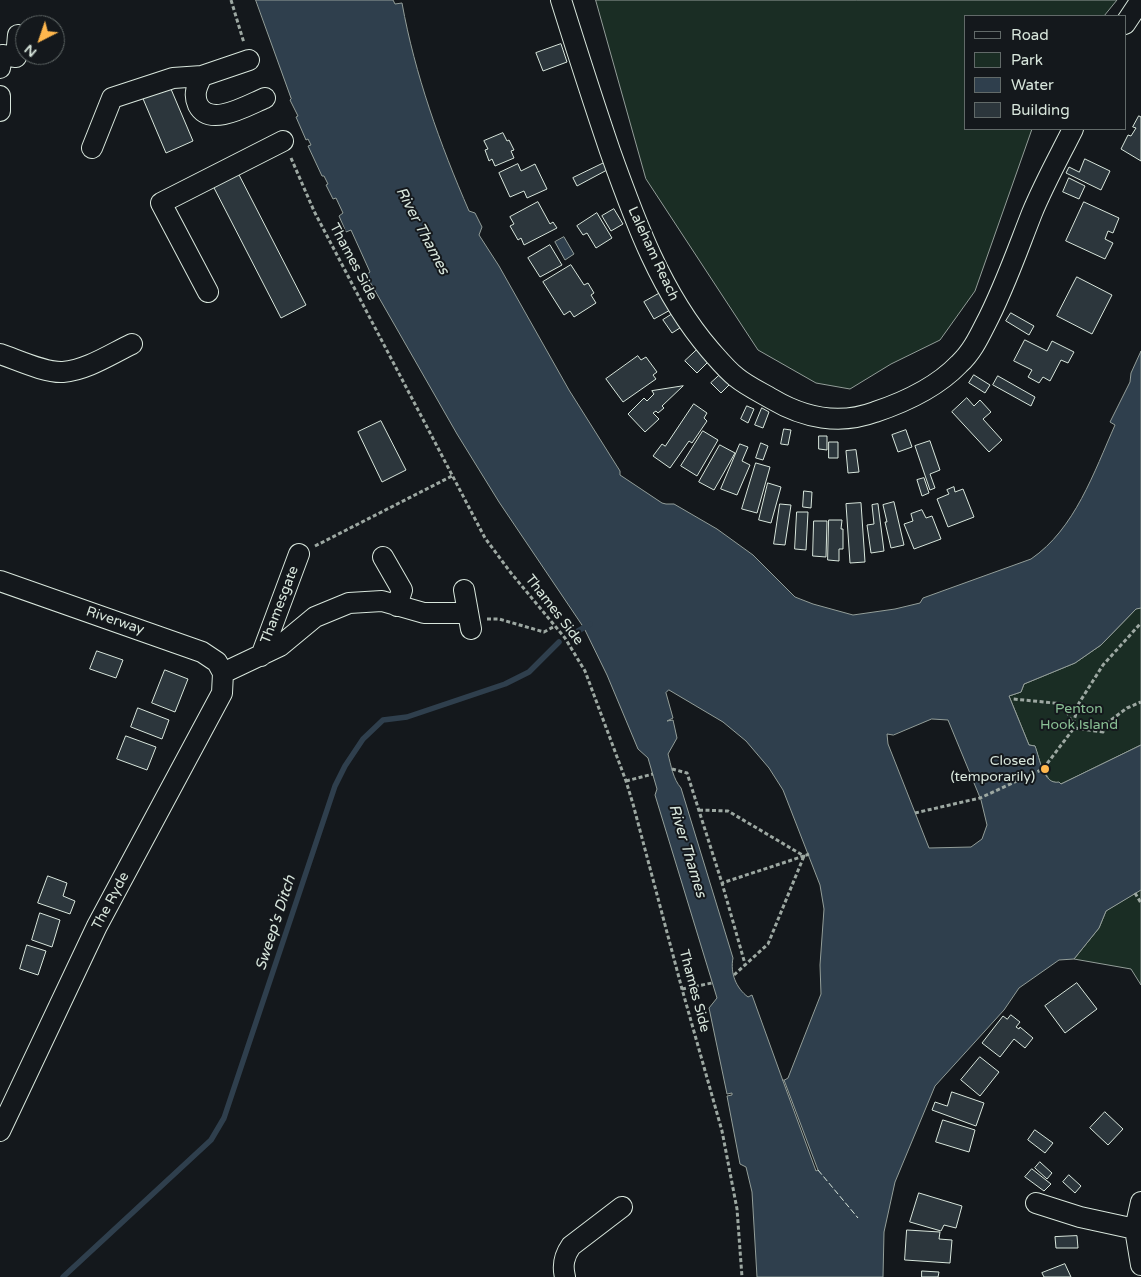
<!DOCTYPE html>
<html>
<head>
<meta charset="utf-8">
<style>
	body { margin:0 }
	#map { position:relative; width:1141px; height:1277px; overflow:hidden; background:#14181c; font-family:"Varela Round",sans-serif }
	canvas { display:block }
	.legend { position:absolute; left:964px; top:15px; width:162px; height:115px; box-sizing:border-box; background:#14181c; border:1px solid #626a69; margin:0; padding:6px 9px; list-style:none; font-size:15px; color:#d8e6dc }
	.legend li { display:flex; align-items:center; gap:10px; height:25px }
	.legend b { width:25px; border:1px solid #626a69 }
	.north { position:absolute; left:15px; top:15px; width:50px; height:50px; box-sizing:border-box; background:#14181c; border:1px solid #626a69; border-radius:50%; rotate:221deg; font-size:14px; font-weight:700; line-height:20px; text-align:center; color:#d8e6dc }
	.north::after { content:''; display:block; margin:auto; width:18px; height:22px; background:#ffb74d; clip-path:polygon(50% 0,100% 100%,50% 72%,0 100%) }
</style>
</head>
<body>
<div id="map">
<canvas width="1141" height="1277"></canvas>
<ul class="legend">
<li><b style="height:6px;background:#14181c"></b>Road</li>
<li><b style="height:14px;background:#1a2d24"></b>Park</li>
<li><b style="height:14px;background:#2f3f4d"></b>Water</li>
<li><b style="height:14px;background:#2c363c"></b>Building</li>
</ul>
<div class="north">N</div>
</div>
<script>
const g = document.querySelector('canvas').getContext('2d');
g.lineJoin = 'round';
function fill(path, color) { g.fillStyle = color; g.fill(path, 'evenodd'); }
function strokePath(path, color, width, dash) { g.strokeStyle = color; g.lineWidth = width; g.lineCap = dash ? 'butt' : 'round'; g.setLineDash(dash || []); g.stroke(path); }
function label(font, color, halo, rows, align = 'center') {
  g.font = font + ' "Varela Round",sans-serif'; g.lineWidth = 4; g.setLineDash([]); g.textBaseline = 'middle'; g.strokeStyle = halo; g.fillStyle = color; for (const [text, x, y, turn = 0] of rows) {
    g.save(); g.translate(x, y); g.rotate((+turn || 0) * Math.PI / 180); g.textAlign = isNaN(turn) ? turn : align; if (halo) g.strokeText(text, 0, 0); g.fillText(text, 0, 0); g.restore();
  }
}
const green = new Path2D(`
	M596,0H1117L1104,16H965V129H1032L975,291L940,340L891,364L850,389L816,383L758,350L646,179Z
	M1141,608V745L1061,784L1050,781L1041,766L1035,746L1029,745L1009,696L1021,692L1024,684L1075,663L1101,645L1136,609Z
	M1141,890V985L1131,969L1074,959L1099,928L1106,911Z`);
fill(green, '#1a2d24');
strokePath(green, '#939e99', 1);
const water = new Path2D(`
	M256,0H393L395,4L402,3C415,75 440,144 469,211L475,213L482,227L479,235L499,266L569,390L620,471V475L662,503L666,504H674L717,529L753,555L795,597L813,604L853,615L895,609L920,603L923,598L1031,559C1075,529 1094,472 1115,425L1110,422L1130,382L1131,373L1141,351V608L1136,609L1101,645L1075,663L1024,684L1021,692L1009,696L1029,745L1035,746C1040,759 1043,785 1059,782L1061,784L1141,745V890L1106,911L1099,928L1074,959L1059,960L1019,988L1004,1010L935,1086L895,1182L884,1232L883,1277H757L752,1192L746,1167L740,1164L727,1096L732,1095V1093L727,1094L709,1008L717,998L655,795L657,789L648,758L638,749L607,675L584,628L499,502L457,434L366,275L370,272L351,230L346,232L339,216L343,213L336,198L333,199L326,185L328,184L324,176H322L308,146L311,145L308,139L306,140L296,117L298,116L290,100L291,99ZM669,690L723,722L746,741L769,768L783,790L820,885L824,909L820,965L821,994L788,1078L783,1081L752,995L748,997C736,988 730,973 733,958L681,788C673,779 671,765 668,754L677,738L673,720L667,721L673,718L666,693ZM932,719L948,720L981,800L987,825L982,839L971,847L929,848L888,744L887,734L893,735Z
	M564,237L574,254L565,260L555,242Z`);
fill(water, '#2f3f4d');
strokePath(water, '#939e99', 1);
const pier = new Path2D(`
	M784,1080L818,1170L816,1171L783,1081Z`);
fill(pier, '#14181c');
strokePath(pier, '#939e99', 1);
strokePath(new Path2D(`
	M578,631L590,624
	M63,1277L211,1140L224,1118L335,786L345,766L363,739L383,720L407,717L505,684L529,672L559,642`), '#2f3f4d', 5.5);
const building = new Path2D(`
	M561,44L567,62L543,71L536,53Z
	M168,82L193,141L166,153L141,94Z
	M1139,116L1141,117V161L1121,149L1128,135L1131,136L1136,128L1133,127Z
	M503,133L507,141L509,140L514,150L511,151L514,158L495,166L492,159L489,161L485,150L488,149L484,141Z
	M1085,159L1110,171L1101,190L1066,173L1069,167L1079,172Z
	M604,163L607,170L577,186L573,178Z
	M518,164L521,171L535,164L547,189L527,198L524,191L510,197L499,173Z
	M236,169L306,305L281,318L211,182Z
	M1069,178L1085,186L1079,199L1063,192Z
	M538,202L550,224L553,222L557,228L524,245L521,238L518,240L510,226L514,224L510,217Z
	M1084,202L1119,218L1113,233L1108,231L1105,239L1113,243L1105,259L1066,241Z
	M614,209L623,224L611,231L602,216Z
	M597,213L612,238L596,248L587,233L583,235L577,226Z
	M550,245L562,265L540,277L528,258Z
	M571,265L584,285L588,283L594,293L591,295L596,303L574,317L570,311L564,315L543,282Z
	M1077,277L1112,295L1092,334L1057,316Z
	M662,292L672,309L654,319L644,302Z
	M674,313L683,326L672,333L663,320Z
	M1011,313L1034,326L1029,335L1006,321Z
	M1025,340L1047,351L1052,341L1074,352L1068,363L1061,360L1050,381L1043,377L1039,383L1028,377L1032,370L1014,361Z
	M700,347L711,359L697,373L685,361Z
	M638,356L641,360L646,357L657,372L653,375L656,379L623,402L606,379Z
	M722,373L731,383L721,393L711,383Z
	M974,375L990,385L985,393L969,383Z
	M998,376L1035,397L1031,406L993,385Z
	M683,386L662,406L664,408L658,413L656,411L653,413L659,419L645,432L628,414L644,398L647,401L654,394L652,391Z
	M967,398L974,406L980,400L991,412L983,419L1002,440L989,452L952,412Z
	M694,404L707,413L704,418L707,421L692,443L689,441L670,468L653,456L662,444L665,446Z
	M747,406L754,409L748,423L741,419Z
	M762,408L769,412L763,428L755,425Z
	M381,421L406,470L382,482L358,432Z
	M784,429L791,430L788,445L781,444Z
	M906,430L912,447L898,452L892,435Z
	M703,431L718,440L697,476L681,466Z
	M819,436H827V450L819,449Z
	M930,441L940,470L930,474L935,488L930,490L915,446Z
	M829,442H838V458H829Z
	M761,443L768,446L763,460L756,458Z
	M740,444L748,447L742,461L750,465L737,495L721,489Z
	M720,445L735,453L714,490L699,482Z
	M856,450L859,472L848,473L846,451Z
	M756,463L770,467L757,513L742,509Z
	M924,478L929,493L922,496L917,480Z
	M768,483L781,487L771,523L759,520Z
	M954,487L955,492L963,489L974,517L948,527L937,499L949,494L947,490Z
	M804,491L812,492L811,508L803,507Z
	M894,502L904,545L891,548L885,522H887L883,505Z
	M861,503L865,562L850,563L846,504Z
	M780,504L791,505L785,545L774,544Z
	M878,504L884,551L871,553L867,525L874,524L872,505Z
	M922,510L926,518L932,516L941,539L914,549L904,524L913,521L911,514Z
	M797,512H808L806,550L795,549Z
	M829,520H842L841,529H843V549H839V561L828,560Z
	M814,521H827L826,557L813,556Z
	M97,651L123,660L116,678L90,669Z
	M165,670L188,679L175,712L152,703Z
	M138,708L169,720L162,739L131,727Z
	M126,736L156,747L147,770L117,759Z
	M48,876L67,883L63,896L75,901L70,914L38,903Z
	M40,913L60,920L52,947L32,940Z
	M27,945L46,951L38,975L20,969Z
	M1077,983L1097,1009L1065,1033L1045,1006Z
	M1011,1015L1020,1022L1016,1027L1019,1029L1020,1027L1033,1038L1025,1048L1014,1039L1000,1057L982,1043L1003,1016L1007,1019Z
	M980,1057L999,1072L980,1096L961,1080Z
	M952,1092L984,1103L976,1126L932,1110L935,1102L947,1106Z
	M1105,1112L1123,1129L1108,1145L1090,1128Z
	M943,1120L975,1130L969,1152L936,1142Z
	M1035,1130L1053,1143L1045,1153L1028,1140Z
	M1040,1162L1052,1173L1047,1179L1035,1168Z
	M1032,1169L1051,1184L1044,1191L1025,1177Z
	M1069,1175L1081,1186L1075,1193L1063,1182Z
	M919,1193L962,1206L956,1228L944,1225L941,1231L910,1222Z
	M907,1230L940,1232L939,1239L952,1240L950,1263L905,1260Z
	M1077,1236L1078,1248H1056L1055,1237Z
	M1065,1264L1071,1277H1044L1042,1273Z
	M922,1271L939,1272L938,1277H922Z`);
fill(building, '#2c363c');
strokePath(building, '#d8e6dc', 1);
const minor = new Path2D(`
	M561,0C577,51 593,101 610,151C635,221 661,293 710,350C718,359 727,370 736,377C747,386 760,392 772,399C804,418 840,425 875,412C905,402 937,387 959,364C971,353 978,339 985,325C1004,289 1017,251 1032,213C1044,184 1059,157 1073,129
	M1125,24L1141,0
	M249,60L202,76C197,86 193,94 198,105C210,128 248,105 265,98
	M0,68L2,55L16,57L18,35
	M0,96V111
	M92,148L112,98L173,78L202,76
	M208,292L161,203L283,141
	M0,354C18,360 45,373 63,372C87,370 111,354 132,344
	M383,557L402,590L397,606
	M0,581L202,652L217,662L223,673
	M464,590L471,629
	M261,656L299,554
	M223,673L280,646L315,617L349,603L382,601L424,613H467
	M0,1131L97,926L222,693L223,673
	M1141,1202L1135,1229L1141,1265
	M1036,1203L1080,1217L1135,1229
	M565,1277C562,1265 564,1256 571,1246L622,1207`);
strokePath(minor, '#d8e6dc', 22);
strokePath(new Path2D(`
	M231,0L244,43
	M291,158L314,211L485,538L511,573L565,638L585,671L626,781L633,804L682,989L722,1131L737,1209L742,1277
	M315,546L452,476
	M487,619H499L544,632L555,626
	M1073,724L1079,703L1103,665L1141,623
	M1074,728L1103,732V726L1127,708L1141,702
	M672,769L687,773L722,883L745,964
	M626,781L653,774
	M699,810L728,811L804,856L722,883
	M915,813L980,798L1043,769L1074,728L1064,704L1013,699
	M1135,893L1141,903
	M734,975L768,944L804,856L809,854
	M682,989L712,983`), '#9da8a2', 3, [4, 2.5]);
strokePath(minor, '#14181c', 20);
strokePath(new Path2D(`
	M818,1170L858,1218`), '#d8e6dc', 1, [6, 2.5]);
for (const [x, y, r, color] of [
	[1045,769,5,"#ffb74d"]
]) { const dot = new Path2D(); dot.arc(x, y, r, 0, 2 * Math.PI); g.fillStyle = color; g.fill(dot); strokePath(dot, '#14181c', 2); }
label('14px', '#d8e6dc', '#14181c', [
	["Laleham Reach",653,254,65],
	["Thames Side",353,262,62],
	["Thamesgate",280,605,-69],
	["Thames Side",554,610,52],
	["Riverway",115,621,19],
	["The Ryde",111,901,-62],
	["Thames Side",694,991,75]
]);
label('14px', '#8ac095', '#14181c', [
	["Penton",1079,709],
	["Hook Island",1079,725]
]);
label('14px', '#d8e6dc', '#14181c', [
	["Closed",1035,761],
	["(temporarily)",1035,777]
], 'right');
label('italic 15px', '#d8e6dc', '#14181c', [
	["River Thames",422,231,62],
	["River Thames",687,851,73],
	["Sweep's Ditch",276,923,-72]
]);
</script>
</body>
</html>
